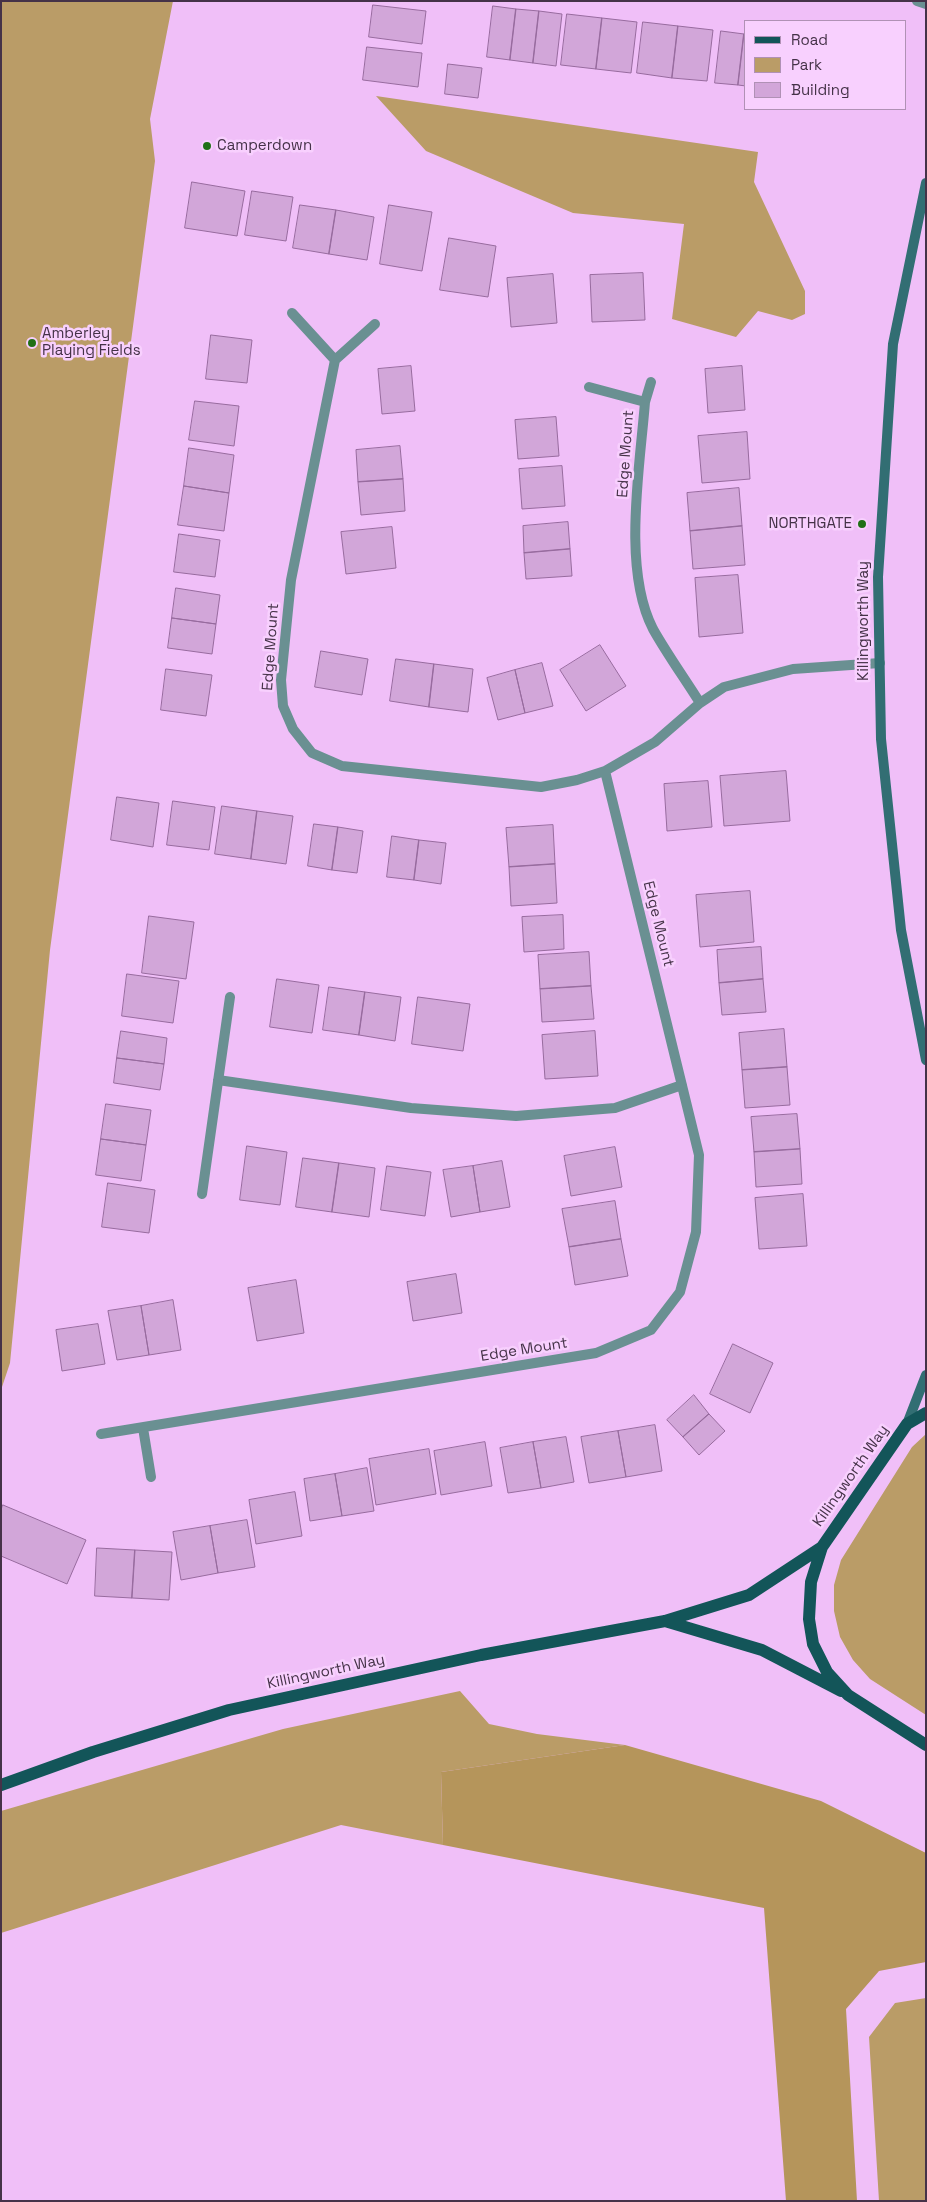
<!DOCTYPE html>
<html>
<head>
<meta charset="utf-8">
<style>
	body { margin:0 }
	#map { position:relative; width:927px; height:2202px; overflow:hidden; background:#f0bff8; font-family:"Space Grotesk",sans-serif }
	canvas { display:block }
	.frame { position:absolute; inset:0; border:2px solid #453248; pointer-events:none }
	.legend { position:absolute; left:744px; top:20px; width:162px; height:90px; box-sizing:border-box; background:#f8d0fe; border:1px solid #b091b5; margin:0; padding:6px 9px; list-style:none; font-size:15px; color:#453248 }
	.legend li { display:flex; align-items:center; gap:10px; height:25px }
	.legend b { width:25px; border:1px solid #b091b5 }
</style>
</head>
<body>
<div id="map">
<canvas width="927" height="2202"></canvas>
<div class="frame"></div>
<ul class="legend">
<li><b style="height:6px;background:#135559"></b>Road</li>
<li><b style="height:14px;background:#ba9c67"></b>Park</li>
<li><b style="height:14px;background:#d2a6d9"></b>Building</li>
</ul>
</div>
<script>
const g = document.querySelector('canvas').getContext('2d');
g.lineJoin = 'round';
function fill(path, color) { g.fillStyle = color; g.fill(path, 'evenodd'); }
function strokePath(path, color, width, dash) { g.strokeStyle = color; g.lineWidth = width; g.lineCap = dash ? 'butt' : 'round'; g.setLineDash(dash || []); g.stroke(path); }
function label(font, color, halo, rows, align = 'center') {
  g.font = font + ' "Space Grotesk",sans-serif'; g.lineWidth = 5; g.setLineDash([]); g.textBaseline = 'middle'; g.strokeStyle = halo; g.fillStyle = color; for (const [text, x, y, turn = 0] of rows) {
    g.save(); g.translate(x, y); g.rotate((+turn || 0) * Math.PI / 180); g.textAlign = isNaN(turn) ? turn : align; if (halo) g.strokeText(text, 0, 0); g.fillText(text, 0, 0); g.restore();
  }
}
fill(new Path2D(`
	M1,1H173L150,119L155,161L50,950L10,1363L1,1390Z
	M376,96L758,152L754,182L805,291V314L792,320L758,311L736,337L672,319L684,224L573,213L516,189L426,151Z
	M926,1434V1715L870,1679L853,1660L840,1637L834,1611V1585L841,1560L912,1447Z
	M460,1691L489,1724L537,1734L625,1745L441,1772L443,1845L341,1825L1,1933V1811L283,1729Z
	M926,1998V2201H879L869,2037L895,2003Z`), '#ba9c67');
fill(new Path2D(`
	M625,1745L821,1801L926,1853V1962L879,1971L846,2009L857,2201H786L764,1908L443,1845L441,1772Z`), '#b5955b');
const building = new Path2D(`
	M373,5L426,11L422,44L369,37Z
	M493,6L516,9L510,60L487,57Z
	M516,9L539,11L533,63L510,60Z
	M539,11L562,14L556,66L533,63Z
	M567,14L602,18L596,69L561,65Z
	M602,18L637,22L631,73L596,69Z
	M643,22L678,26L672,78L637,73Z
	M678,26L713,30L707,81L672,78Z
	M721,31L744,34L738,85L715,83Z
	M744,34H746V86L738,85Z
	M367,47L422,53L418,87L363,80Z
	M448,64L482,68L478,98L445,94Z
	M192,182L245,191L237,236L185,228Z
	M252,191L293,197L286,241L245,235Z
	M300,205L336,210L329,254L293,248Z
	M389,205L432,212L422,271L380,264Z
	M336,210L374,217L367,260L329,254Z
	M449,238L496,246L488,297L440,290Z
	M643,273L645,320L592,322L590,275Z
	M553,274L557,323L511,327L507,278Z
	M211,335L252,340L247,383L206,379Z
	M411,366L415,411L382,414L378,369Z
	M742,366L745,410L708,413L705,369Z
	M195,401L239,406L234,446L189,440Z
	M556,417L559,456L518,459L515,420Z
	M747,432L750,479L702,483L698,436Z
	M400,446L403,479L358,482L356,450Z
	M189,448L234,455L229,493L184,486Z
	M562,466L565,506L522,509L519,469Z
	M403,479L405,511L361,515L358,482Z
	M184,486L229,493L224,531L178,525Z
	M739,488L742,526L690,531L687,493Z
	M568,522L570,549L524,553L523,526Z
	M742,526L745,565L693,569L690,531Z
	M392,527L396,568L346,574L341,532Z
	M179,534L220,540L215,577L174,572Z
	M570,549L572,576L526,579L524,553Z
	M738,575L743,633L699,637L695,578Z
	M176,588L220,595L216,624L172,618Z
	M172,618L216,624L212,654L168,648Z
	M600,645L626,686L586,711L560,670Z
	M321,651L368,659L362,695L315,687Z
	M396,659L434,664L429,707L390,701Z
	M542,663L553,706L525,713L515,670Z
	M434,664L473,669L468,712L429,707Z
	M166,669L212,675L206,716L161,710Z
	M515,670L525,713L498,720L487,678Z
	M786,771L790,821L724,826L720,776Z
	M708,781L712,827L667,831L664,784Z
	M117,797L159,803L153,847L111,840Z
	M173,801L215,807L209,850L167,845Z
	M222,806L257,811L251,859L215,854Z
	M257,811L293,816L286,864L251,859Z
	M314,824L338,827L332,870L308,866Z
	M553,825L555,864L509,867L506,828Z
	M338,827L363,831L357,873L332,870Z
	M392,836L419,840L414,880L387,877Z
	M419,840L446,843L441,884L414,880Z
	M555,864L557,903L511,906L509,867Z
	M750,891L754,942L700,947L696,895Z
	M563,915L564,949L524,952L522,917Z
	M149,916L194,922L186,979L142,973Z
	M761,947L763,979L719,983L717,950Z
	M589,952L591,986L540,989L538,955Z
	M127,974L179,981L173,1023L122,1016Z
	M277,979L319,985L312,1033L270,1027Z
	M763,979L766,1012L722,1015L719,983Z
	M591,986L594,1019L542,1022L540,989Z
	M329,987L365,992L359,1035L323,1030Z
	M365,992L401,997L395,1041L359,1035Z
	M418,997L470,1004L463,1051L412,1044Z
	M784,1029L787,1067L742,1070L739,1033Z
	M121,1031L167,1038L164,1064L117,1058Z
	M595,1031L598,1076L545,1079L542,1035Z
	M117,1058L164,1064L160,1090L114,1083Z
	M787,1067L790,1105L745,1108L742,1070Z
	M106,1104L151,1110L146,1145L101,1139Z
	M797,1114L800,1149L754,1152L751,1117Z
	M101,1139L146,1145L141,1181L96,1175Z
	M247,1146L287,1152L280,1205L240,1200Z
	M615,1147L622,1187L571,1196L564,1156Z
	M800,1149L802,1184L756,1187L754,1152Z
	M303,1158L339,1163L332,1212L296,1207Z
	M502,1161L510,1207L480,1212L473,1166Z
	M339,1163L375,1168L369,1217L332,1212Z
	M387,1166L431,1172L425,1216L381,1210Z
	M473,1166L480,1212L451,1217L443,1170Z
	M108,1183L155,1190L149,1233L102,1227Z
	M803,1194L807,1246L759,1249L755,1198Z
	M615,1201L621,1239L569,1247L562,1209Z
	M621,1239L628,1276L575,1285L569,1247Z
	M456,1274L462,1313L413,1321L407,1282Z
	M296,1280L304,1333L257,1341L248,1288Z
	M173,1300L181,1350L149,1355L141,1306Z
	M141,1306L149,1355L117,1360L108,1311Z
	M98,1324L105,1364L62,1371L56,1330Z
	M733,1344L773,1363L750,1413L710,1394Z
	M694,1395L709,1414L683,1437L667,1420Z
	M709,1414L725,1431L699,1455L683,1437Z
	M655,1425L662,1471L626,1477L618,1431Z
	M618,1431L626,1477L589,1483L581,1437Z
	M566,1437L574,1482L541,1488L533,1442Z
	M485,1442L492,1486L441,1495L434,1451Z
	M533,1442L541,1488L508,1493L500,1448Z
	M429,1449L436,1494L376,1505L369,1459Z
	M367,1468L374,1511L342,1516L335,1474Z
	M335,1474L342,1516L310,1521L304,1479Z
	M295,1492L302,1536L256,1544L249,1500Z
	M3,1505L86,1540L67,1584L1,1556V1510Z
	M247,1520L255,1567L218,1573L210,1526Z
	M210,1526L218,1573L181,1580L173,1532Z
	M97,1548L135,1550L132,1598L95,1596Z
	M135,1550L172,1552L169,1600L132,1598Z`);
fill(building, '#d2a6d9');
strokePath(building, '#976b9e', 1);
strokePath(new Path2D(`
	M917,1L926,4
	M292,313L335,360
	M375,324L335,360L291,580L281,680L283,706L293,729L312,753L342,766L541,787L577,780L605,771L655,742L700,703L724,687L793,669L880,663
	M651,382L645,402C640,467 622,569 653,629C667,654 685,679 700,703
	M589,387L645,402
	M218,1080L411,1108L516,1116L615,1108L682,1085
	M202,1194L230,997
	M143,1428L151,1477
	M101,1434L596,1353L651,1330L680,1292L696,1232L699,1155L605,771`), '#6a9092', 10);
strokePath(new Path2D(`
	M926,183L893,344L878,577L881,739L901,930L926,1060
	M907,1424L926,1375`), '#326e73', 10);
strokePath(new Path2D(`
	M926,1413L907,1424L822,1547L811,1582L809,1619L813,1644L827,1672L848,1695L926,1745
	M665,1621L762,1650L841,1691
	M1,1785L93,1752L229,1710L481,1655L665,1621L749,1595L822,1547`), '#135559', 12);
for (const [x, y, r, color] of [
	[207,146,5,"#207017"],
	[32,343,5,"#207017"],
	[862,524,5,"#207017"]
]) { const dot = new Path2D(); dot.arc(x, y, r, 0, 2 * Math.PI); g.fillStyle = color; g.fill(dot); strokePath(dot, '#f8d0fe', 2); }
label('15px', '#453248', '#f8d0fe', [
	["Camperdown",217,146],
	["Amberley",42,334],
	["Playing Fields",42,351],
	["NORTHGATE",852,524,"right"]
], 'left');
label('15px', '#453248', '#f8d0fe', [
	["Edge Mount",626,454,-86],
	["Killingworth Way",864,621,-90],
	["Edge Mount",271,647,-86],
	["Edge Mount",658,924,76],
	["Edge Mount",524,1350,-9],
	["Killingworth Way",851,1476,-55],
	["Killingworth Way",326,1672,-12]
]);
</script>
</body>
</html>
